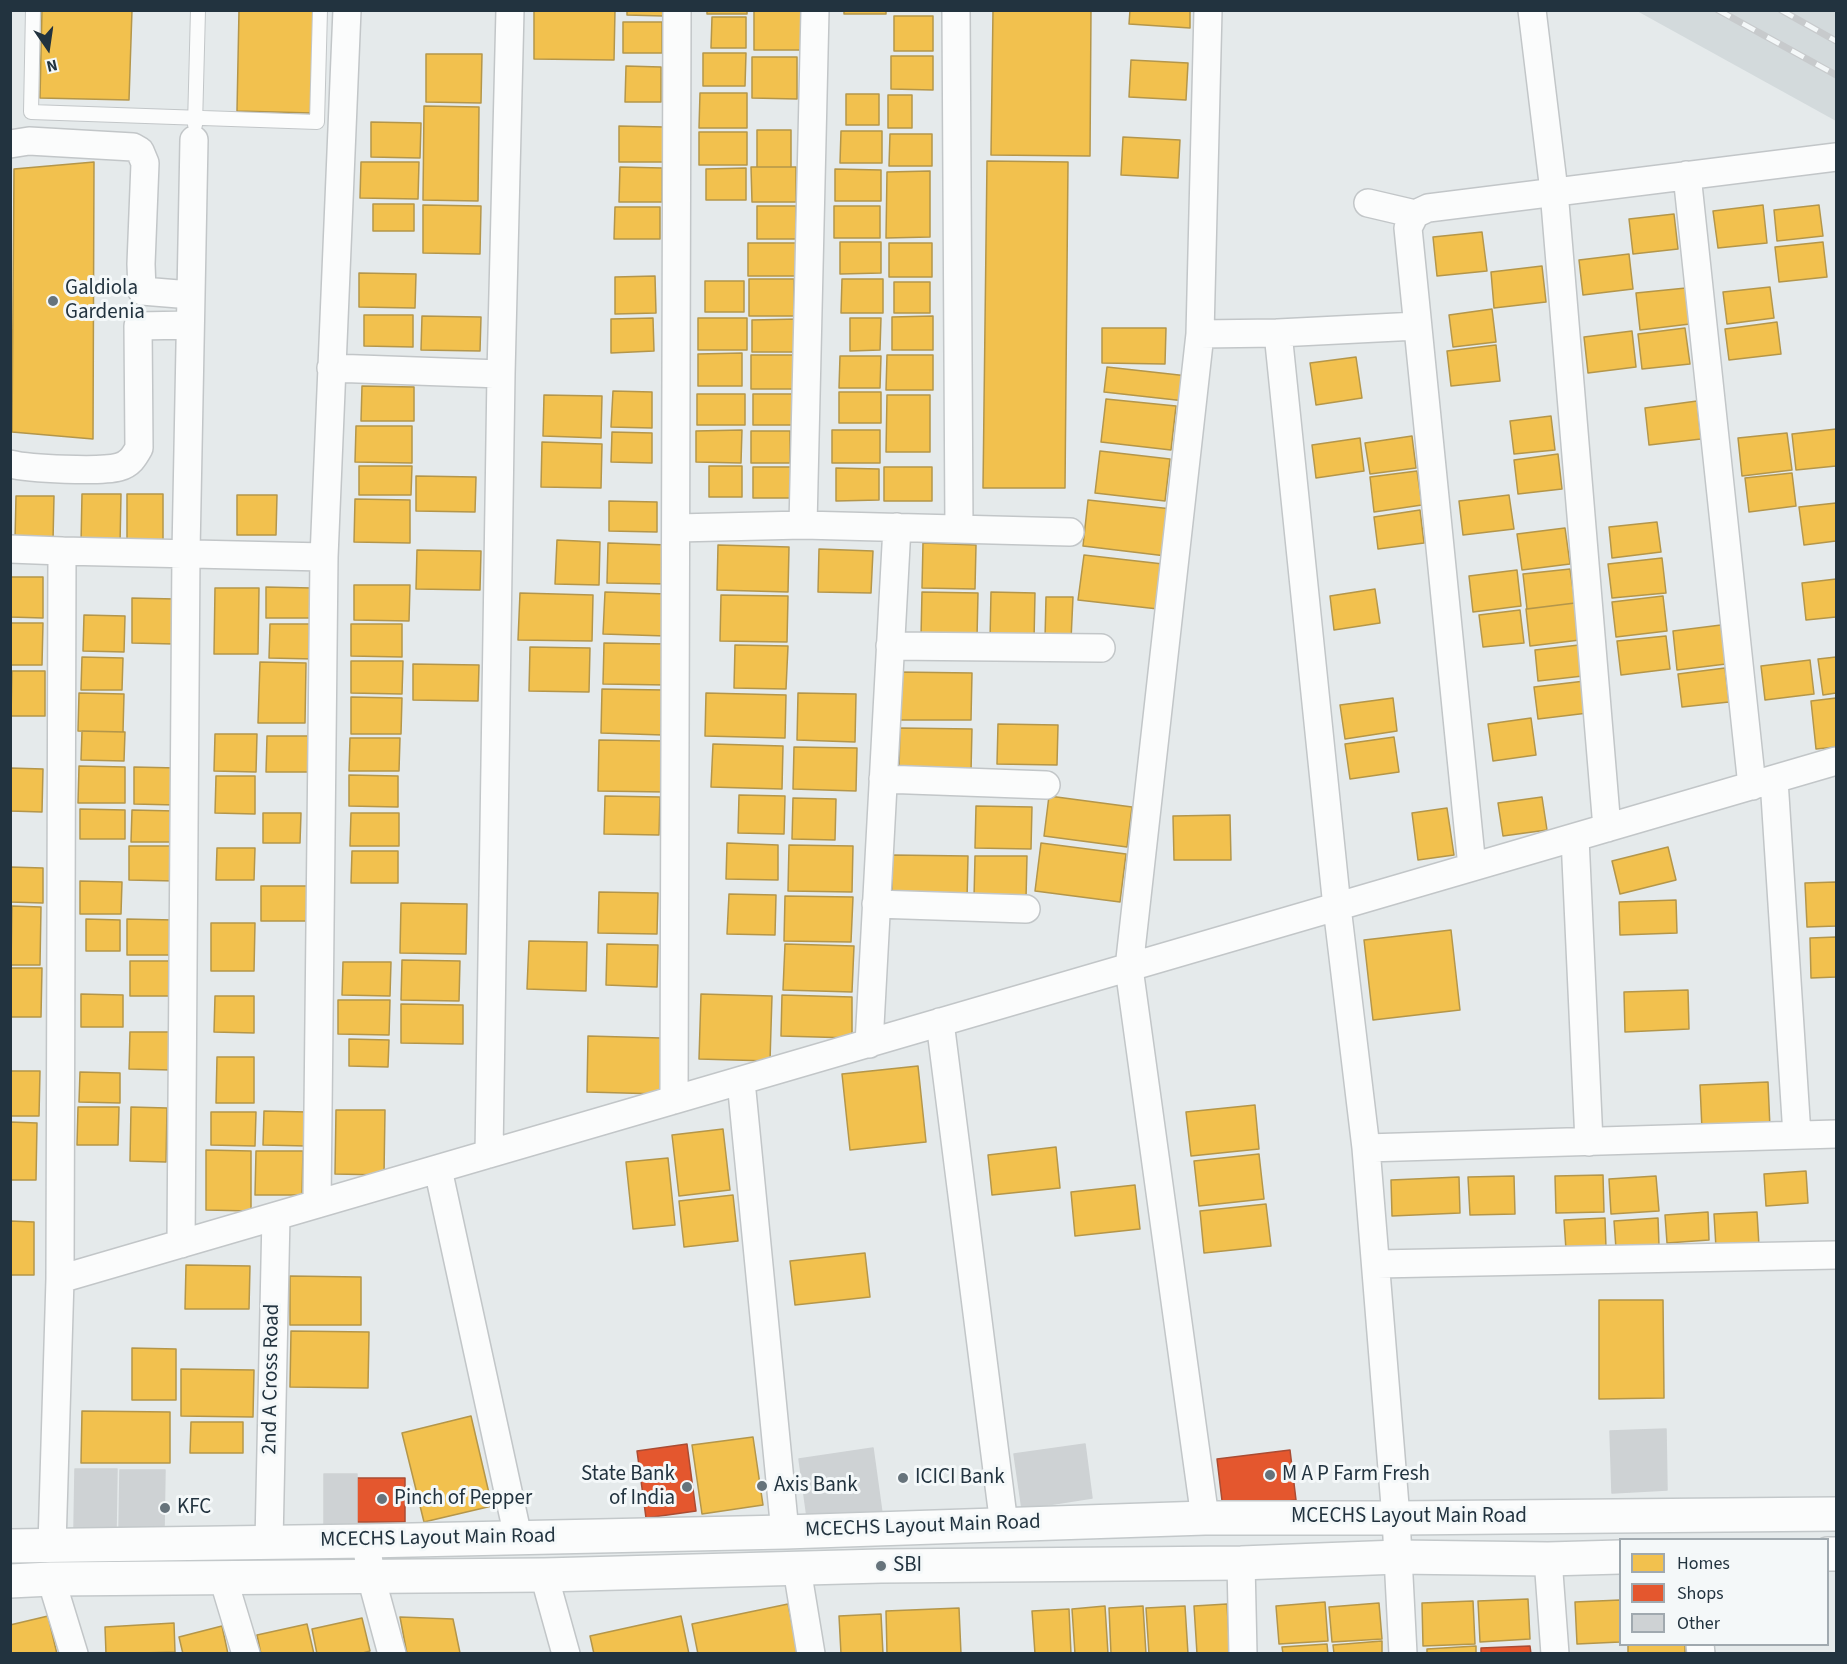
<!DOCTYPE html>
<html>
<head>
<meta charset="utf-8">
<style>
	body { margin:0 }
	#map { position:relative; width:1847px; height:1664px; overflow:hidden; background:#e5eaeb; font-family:"Source Sans 3",sans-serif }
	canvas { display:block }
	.frame { position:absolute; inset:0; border:12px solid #22333f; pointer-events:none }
	.legend { position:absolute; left:1619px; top:1538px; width:210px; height:108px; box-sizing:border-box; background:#f4f8f9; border:2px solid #a0a9af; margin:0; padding:8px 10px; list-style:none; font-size:18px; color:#22333f }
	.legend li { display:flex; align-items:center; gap:12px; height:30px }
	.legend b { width:30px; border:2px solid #a0a9af }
	.north { position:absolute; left:18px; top:18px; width:60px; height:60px; -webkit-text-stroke:4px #f4f8f9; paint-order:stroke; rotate:167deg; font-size:16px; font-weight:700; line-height:24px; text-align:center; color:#22333f }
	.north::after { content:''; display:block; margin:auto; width:21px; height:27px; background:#22333f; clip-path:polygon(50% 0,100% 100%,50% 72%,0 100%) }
</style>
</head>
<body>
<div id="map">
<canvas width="1847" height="1664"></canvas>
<div class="frame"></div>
<ul class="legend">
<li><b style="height:16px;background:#f2c14e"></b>Homes</li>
<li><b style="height:16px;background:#e4572e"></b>Shops</li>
<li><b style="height:16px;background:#ced2d4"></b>Other</li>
</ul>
<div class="north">N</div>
</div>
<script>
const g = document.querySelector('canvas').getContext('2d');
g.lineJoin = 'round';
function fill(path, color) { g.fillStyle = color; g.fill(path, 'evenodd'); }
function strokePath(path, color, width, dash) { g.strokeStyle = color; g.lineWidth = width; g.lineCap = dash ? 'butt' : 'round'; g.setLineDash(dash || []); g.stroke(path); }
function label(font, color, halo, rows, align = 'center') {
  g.font = font + ' "Source Sans 3",sans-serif'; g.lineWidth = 6; g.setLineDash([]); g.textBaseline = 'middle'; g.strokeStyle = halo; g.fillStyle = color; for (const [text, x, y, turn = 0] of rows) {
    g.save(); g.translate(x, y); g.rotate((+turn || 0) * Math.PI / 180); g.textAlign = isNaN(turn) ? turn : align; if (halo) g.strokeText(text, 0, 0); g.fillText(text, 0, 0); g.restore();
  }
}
fill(new Path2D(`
	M1637,11H1836V121Z`), '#d3dadc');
const homes = new Path2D(`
	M42,10H132L129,100L40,98Z
	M239,10H314L312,113L237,111Z
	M534,10H615L614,60L534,59Z
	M627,10H663V16L627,15Z
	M707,10H747V14H707Z
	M754,10H801V50H754Z
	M844,10H886V14H844Z
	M993,10H1091L1090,156L991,155Z
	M1130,10H1190V28L1129,24Z
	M894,16H933V51H894Z
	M712,17H746V48H711Z
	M623,22H662V53H623Z
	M703,53H746L745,86H703Z
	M426,54H482L481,103L426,102Z
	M891,56H933V90L891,89Z
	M752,57H797V99L752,98Z
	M1131,60L1188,63L1186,100L1129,97Z
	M626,66L661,67V102H625Z
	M700,93H747V128H699Z
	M846,94H879V125H846Z
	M888,95H912V128H888Z
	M424,106L479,107L478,201L423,200Z
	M371,122L421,123L420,158L371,157Z
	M619,126L665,127V162H619Z
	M757,130H791V167H757Z
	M841,131H882V163H840Z
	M699,132H747V165H699Z
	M890,134H932V166H889Z
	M1123,137L1180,140L1178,178L1121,175Z
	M987,161L1068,162L1065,488H983Z
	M94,162L93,439L12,432L14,169Z
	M361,162H419L418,199L360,198Z
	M620,167L662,168V202H619Z
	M751,167H796V202H752Z
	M746,168V200H706V169Z
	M835,169L881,170V201H835Z
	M930,171V237L886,238L887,172Z
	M373,204H414V231H373Z
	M423,205L481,206L480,254L423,253Z
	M1763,205L1767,243L1718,248L1713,211Z
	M1819,205L1823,236L1777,241L1774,210Z
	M757,206H796V239H757Z
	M834,206H880V238H834Z
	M615,207H660V239H614Z
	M1674,214L1678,249L1633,254L1629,219Z
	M1482,232L1487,271L1437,276L1433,237Z
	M840,242H881V273L840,274Z
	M1823,242L1827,277L1779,282L1775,247Z
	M748,243H798V276H748Z
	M889,243H932V277H889Z
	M1629,254L1633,289L1583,295L1579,260Z
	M1542,266L1546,302L1494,308L1491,272Z
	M359,273L416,274L415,308L359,307Z
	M655,276L656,313L615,314V277Z
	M749,279H794V316H749Z
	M842,279H883V313H841Z
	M705,281H744V312H705Z
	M894,282H930V313H894Z
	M1770,287L1774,318L1727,324L1723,292Z
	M1686,288L1690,324L1640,330L1636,293Z
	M1492,309L1496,342L1453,347L1449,315Z
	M364,315H413V347L364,346Z
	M422,316L481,317L480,351L421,350Z
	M933,316V350H892V317Z
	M653,318L654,351L611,353V319Z
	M698,318H747V350H698Z
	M850,318H881L880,350L850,351Z
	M799,319V352H752V320Z
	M1777,322L1781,354L1729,360L1725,329Z
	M1102,328H1166L1165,364L1102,363Z
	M1685,328L1690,364L1642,369L1638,334Z
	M1632,331L1636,367L1588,373L1584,337Z
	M1496,345L1500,381L1451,386L1447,351Z
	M742,353V386H698V354Z
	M751,355H796V389H751Z
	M887,355H933V390H886Z
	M840,356H881L880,388H839Z
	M1356,357L1362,398L1316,405L1310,363Z
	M1107,367L1188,376L1185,401L1104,392Z
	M362,386L414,387V421H361Z
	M613,391L652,392V428L611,427Z
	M839,392H881V423H839Z
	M697,394H745V425H697Z
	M753,394H797V425H753Z
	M544,395L602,396L601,438L543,436Z
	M887,395H930V452H886Z
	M1106,399L1176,406L1171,450L1101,442Z
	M1697,401L1701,439L1649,445L1645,408Z
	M1551,416L1555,450L1514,454L1510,421Z
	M356,426H412V463L355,462Z
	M1836,429V466L1796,470L1792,434Z
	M742,430L741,463L696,462V431Z
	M832,430H880V463H832Z
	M751,431H790V463H751Z
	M612,432L652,433V463L611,462Z
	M1787,433L1792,470L1742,476L1738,438Z
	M1412,436L1416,468L1370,474L1365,443Z
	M1360,438L1364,471L1316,478L1312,445Z
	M542,442L602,444L601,488L541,487Z
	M1100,451L1170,459L1165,501L1095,493Z
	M1558,454L1562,489L1518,494L1514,460Z
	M359,466H412L411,495H359Z
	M709,466H742V497H709Z
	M753,467H792V498H753Z
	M884,467H932V501H884Z
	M836,468L879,469V500L836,501Z
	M1417,471L1422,505L1374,512L1370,477Z
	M1792,473L1796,506L1749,512L1745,478Z
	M416,476L476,477L475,512L416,511Z
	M82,494H121L120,544H81Z
	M127,494H163V546L127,545Z
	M237,495H277L276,535H237Z
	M1509,495L1514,529L1463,535L1459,501Z
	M16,496H54L53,541L15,540Z
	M355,499L410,500V543L354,542Z
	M1088,500L1172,509L1166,556L1083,546Z
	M609,501L657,502V532L609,531Z
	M1836,503V541L1804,545L1799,507Z
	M1420,510L1424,543L1378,549L1374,517Z
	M1657,522L1661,552L1612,558L1609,527Z
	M1565,528L1570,564L1522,570L1517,534Z
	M557,540L600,542L599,585L555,584Z
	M608,543L669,545L668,584L607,583Z
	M923,543L976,545L975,589L922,588Z
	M718,545L789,547L788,592L717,590Z
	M819,549L873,551L871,593L818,592Z
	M417,550L481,551L480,590L416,589Z
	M1084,555L1163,564L1158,609L1078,600Z
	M1662,558L1666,593L1612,598L1608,564Z
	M1570,569L1575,603L1527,609L1523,574Z
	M1517,570L1521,606L1473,612L1469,576Z
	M10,577H43V618L10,617Z
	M1836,579V617L1806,620L1802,583Z
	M354,585H410L409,621L354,620Z
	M266,587L312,588V618H266Z
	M215,588H259L258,654H214Z
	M1375,589L1380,623L1334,630L1330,596Z
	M605,592L668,594L666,636L603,634Z
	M922,592L978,593L977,638L921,637Z
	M991,592L1035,593L1034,641L990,640Z
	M520,593L593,595L592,641L518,640Z
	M721,595L788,596L787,642L720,641Z
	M1663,596L1667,631L1616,637L1612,602Z
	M1046,597H1073L1071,640L1045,639Z
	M132,598L175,599L174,644L132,643Z
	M1575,603L1580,640L1530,646L1526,609Z
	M1520,610L1524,643L1483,647L1479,615Z
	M84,615L125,616L124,652L83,651Z
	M11,623H43L42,665H10Z
	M270,624H315L314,659L269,658Z
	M351,624H402V657L351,656Z
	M1721,625L1726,664L1677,670L1673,631Z
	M1666,636L1670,669L1621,675L1617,641Z
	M604,643L668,644L667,685L603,684Z
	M735,645L788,646L786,689L734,688Z
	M1579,645L1583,676L1538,681L1535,650Z
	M530,647L590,648L589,692L529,691Z
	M82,657L123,658L122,690H81Z
	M1836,657V693L1823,695L1818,659Z
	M1810,660L1814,694L1765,700L1761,666Z
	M351,661H403L402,694L351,693Z
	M260,662L306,663L305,723H258Z
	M413,664L479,665L478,701L413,700Z
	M1725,668L1729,702L1682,707L1678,674Z
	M12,671H45V716H11Z
	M898,672L972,673L971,720H898Z
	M1585,681L1588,713L1538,719L1534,687Z
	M602,689L664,690L663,735L601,733Z
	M79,693L124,694L123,732L78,731Z
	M706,693L786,695L785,738L705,736Z
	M798,693L856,694L855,742L797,740Z
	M351,697L402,698L401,734H351Z
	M1393,698L1397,731L1345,739L1340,705Z
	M1836,698V747L1816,749L1811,701Z
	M1531,718L1536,755L1493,761L1488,724Z
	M998,724L1058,725L1057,765L997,764Z
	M900,728L972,729L971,772H899Z
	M82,731L125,732L124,761L81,760Z
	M215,734H257L256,772L214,771Z
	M267,736H311V772H266Z
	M1394,737L1399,772L1350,779L1345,744Z
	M350,738H400L399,771H349Z
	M599,740L666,741L665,792L598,791Z
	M713,744L783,746L782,789L711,787Z
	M794,747L857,748L856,791L793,789Z
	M79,766L125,767V803H78Z
	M134,767L177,768L176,805L134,804Z
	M10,768L43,769L42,812L10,811Z
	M349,775L398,776V807L349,806Z
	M216,776H255V814L215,813Z
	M739,795L785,796L784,834L738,833Z
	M605,796L660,797L659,835L604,834Z
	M1049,796L1132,807L1127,847L1044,836Z
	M1542,797L1547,830L1503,836L1498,803Z
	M793,798L836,799L835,840L792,839Z
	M976,806L1032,807L1031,849L975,848Z
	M1447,808L1454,855L1418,860L1412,813Z
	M80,809L125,810V839H80Z
	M132,810L175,811V842H131Z
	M263,813H301L300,843H263Z
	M351,813H399V846H350Z
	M1230,815L1231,860H1174L1173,816Z
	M727,843L778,845V880L726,879Z
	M1041,843L1126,854L1120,902L1035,891Z
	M789,845L853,846L852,892L788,891Z
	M129,846H175V881L129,880Z
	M1668,847L1676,880L1620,894L1612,861Z
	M217,848H255L254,880H216Z
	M352,851H398V883H351Z
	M892,855L968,856L967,900L892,899Z
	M975,856H1027L1026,899L974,898Z
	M10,867L43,868V903L10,902Z
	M80,881L122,882L121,914H80Z
	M1836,882V926L1807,927L1805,883Z
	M261,886H307V921H261Z
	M599,892L658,893L657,934L598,933Z
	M729,894L776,895L775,935L727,934Z
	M785,896L853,897L851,942L784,941Z
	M1676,900L1677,933L1620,935L1619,902Z
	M401,903L467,904L466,954L400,953Z
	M12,906L41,907L40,965H11Z
	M86,919L120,920V951H86Z
	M127,919L174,920V955H127Z
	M211,923H255L254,971H211Z
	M1451,930L1460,1010L1373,1020L1364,940Z
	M1836,937V977L1811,978L1810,938Z
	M529,941L587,942L586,991L527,989Z
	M607,944L658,945L657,987L606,985Z
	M785,944L854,946L852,992L783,990Z
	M402,960L460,961L459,1001L401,1000Z
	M130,961H174L173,996H130Z
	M343,962H391L390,996L342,995Z
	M10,968H42L41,1017H10Z
	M1688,990L1689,1029L1625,1032L1624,992Z
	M81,994L123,995V1027H81Z
	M701,994L772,996L770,1061L699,1059Z
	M782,995L852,997V1038L781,1036Z
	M215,996H254V1033L214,1032Z
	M338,1000H390L389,1035L338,1034Z
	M401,1004L463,1005V1044L401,1043Z
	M130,1032H173L172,1070L129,1069Z
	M588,1036L661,1038L660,1094L587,1092Z
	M349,1039L389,1040L388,1067L349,1066Z
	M217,1057H254V1103H216Z
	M918,1066L926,1142L850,1150L842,1074Z
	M10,1071H40L39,1116H10Z
	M80,1072L120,1073V1103L79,1102Z
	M1768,1082L1770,1128L1702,1130L1700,1085Z
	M1255,1105L1259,1149L1191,1156L1186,1112Z
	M78,1107H119L118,1145H77Z
	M131,1107L167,1108L166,1162L130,1161Z
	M336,1110H385L384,1175L335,1174Z
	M264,1111L307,1112L306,1146L263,1145Z
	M211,1112H256L255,1146L211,1145Z
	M10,1122L37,1123L36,1180H10Z
	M723,1129L730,1190L679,1196L672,1135Z
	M1056,1147L1060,1188L992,1195L988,1155Z
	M206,1150L251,1151V1211L206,1210Z
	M256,1151H303L302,1195H255Z
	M1259,1154L1264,1199L1199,1206L1194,1161Z
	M668,1158L675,1225L633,1229L626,1162Z
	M1806,1171L1808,1203L1766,1206L1764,1174Z
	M1603,1175L1604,1212L1556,1213L1555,1176Z
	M1514,1176L1515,1214L1470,1215L1468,1177Z
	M1656,1176L1659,1211L1611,1214L1609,1179Z
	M1459,1177L1460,1213L1392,1216L1391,1180Z
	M1135,1185L1140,1229L1075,1236L1071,1192Z
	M733,1195L738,1241L684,1247L679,1201Z
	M1266,1204L1271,1246L1204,1253L1200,1211Z
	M1708,1212L1709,1240L1667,1243L1665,1215Z
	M1757,1212L1759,1246L1716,1248L1714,1214Z
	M1605,1218L1606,1248L1566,1250L1564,1220Z
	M1658,1218L1659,1246L1616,1249L1614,1221Z
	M10,1221L34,1222V1275H10Z
	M865,1253L870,1297L795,1305L790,1261Z
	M186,1265L250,1266L249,1309H185Z
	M290,1276L361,1277V1325H290Z
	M1599,1300H1663L1664,1398L1599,1399Z
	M291,1331L369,1332L368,1388L290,1387Z
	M132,1348L176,1349V1400H132Z
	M181,1369L254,1370L253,1417L181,1416Z
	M82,1411L170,1412V1463H81Z
	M471,1416L492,1506L424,1522L402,1433Z
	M191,1422H243V1453H190Z
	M753,1437L763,1505L702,1514L692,1445Z
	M1528,1599L1530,1639L1480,1642L1478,1601Z
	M1620,1600V1642L1577,1644L1575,1602Z
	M1473,1601L1475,1644L1423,1646L1422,1603Z
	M1325,1602L1328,1641L1279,1644L1276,1606Z
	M1379,1603L1382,1639L1332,1642L1329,1607Z
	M788,1604L798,1654H698L692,1624Z
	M1227,1604L1230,1654H1197L1194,1606Z
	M1105,1606L1108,1654H1075L1072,1609Z
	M1143,1606L1146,1654H1111L1109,1608Z
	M1185,1606L1188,1654H1149L1146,1608Z
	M959,1608L961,1654H887L886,1611Z
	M1069,1609L1071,1654H1035L1032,1611Z
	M881,1614L883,1654H841L839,1616Z
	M48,1616L57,1654H10V1625Z
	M681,1616L689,1654H594L590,1636Z
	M400,1617L453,1619L460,1653L407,1654Z
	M362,1618L370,1651L359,1654H317L312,1629Z
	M174,1623L175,1652L106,1654L105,1627Z
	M307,1624L314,1654H261L257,1635Z
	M222,1626L228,1654H183L179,1637Z
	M1382,1641V1654H1334L1333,1645Z
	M1327,1644L1328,1654H1283L1282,1647Z
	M1628,1644H1685V1654H1628Z
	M1476,1646V1654H1427V1649Z`);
fill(homes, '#f2c14e');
strokePath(homes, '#b4964a', 1.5);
const shops = new Path2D(`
	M687,1444L696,1511L646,1518L637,1451Z
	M1290,1450L1296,1500L1223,1509L1217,1459Z
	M357,1478H405V1522H357Z
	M1530,1646L1531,1654H1481V1648Z`);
fill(shops, '#e4572e');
strokePath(shops, '#aa4c33', 1.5);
const building = new Path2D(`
	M1666,1429L1667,1490L1612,1493L1610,1431Z
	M1085,1444L1092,1498L1022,1509L1014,1454Z
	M873,1448L882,1513L808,1524L799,1459Z
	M75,1469H117L116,1530L74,1529Z
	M120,1470H165L164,1531L119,1530Z
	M324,1474H357V1526H324Z`);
fill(building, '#ced2d4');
strokePath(building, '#ced2d4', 1.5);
const service = new Path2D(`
	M33,10L31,112L317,122L320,10
	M195,125L198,10`);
const minor = new Path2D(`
	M956,10L959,529
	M1532,10L1554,191L1607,828
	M10,144L29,141L133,147L140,151L145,163L141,264L142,291L191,295
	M1687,175L1752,786
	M1368,203L1415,214
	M1278,333L1337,907L1366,1148L1396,1518L1403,1654
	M1200,334L1278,333L1417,326
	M331,368L501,374
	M10,464C30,469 101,472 119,467C130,464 134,457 139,448L138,326L190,325
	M803,525L815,10
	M677,528L803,525L1070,532
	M10,549L62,551L60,1279L52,1545
	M62,551L324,557
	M890,646L1101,648
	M883,779L1046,785
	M1774,780L1797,1135
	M1575,838L1589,1142
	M1472,867L1408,228L1415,214L1428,208L1836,157
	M876,904L1026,909
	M940,1022L1004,1525
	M869,1044L897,527
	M741,1081L785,1532
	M674,1100L677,10
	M1366,1148L1836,1134
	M489,1154L501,374L510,10
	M438,1169L518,1537
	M317,1204L324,557L347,10
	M181,1244L186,552L194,140
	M1377,1264L1836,1255
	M60,1279L1836,761
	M1205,1518L1129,968L1200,334L1208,10
	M366,1541L371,1577L392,1654
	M269,1542L276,1216
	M1548,1559L1555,1654
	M1241,1563L1243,1654
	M797,1569L811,1654
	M544,1575L566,1654
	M223,1578L246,1654
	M51,1579L74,1654
	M1700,1644L1701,1654`);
const secondary = new Path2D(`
	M10,1546L366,1541L785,1532L1205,1518H1396L1836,1514
	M1828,1554H1836
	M10,1581L51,1579L544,1575L881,1566L1241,1563L1398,1557L1548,1559L1620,1557`);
strokePath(service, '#c2c6c8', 16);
strokePath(minor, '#c2c6c8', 30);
strokePath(secondary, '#c3c8ca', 36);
strokePath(service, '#fbfcfc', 14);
strokePath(minor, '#fbfcfc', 27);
strokePath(secondary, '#fbfcfc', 33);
const rail = new Path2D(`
	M1718,10L1836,75
	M1781,10L1836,41`);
strokePath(rail, '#c7cacc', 7);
strokePath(rail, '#f4f8f9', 4.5, [14]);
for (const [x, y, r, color] of [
	[53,301,6,"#66737b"],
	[1270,1475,6,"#66737b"],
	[903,1478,6,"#66737b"],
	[762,1486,6,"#66737b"],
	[687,1487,6,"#66737b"],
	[382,1499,6,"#66737b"],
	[165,1508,6,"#66737b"],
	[881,1566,6,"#66737b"]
]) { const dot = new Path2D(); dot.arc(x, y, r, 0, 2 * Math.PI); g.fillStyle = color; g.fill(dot); strokePath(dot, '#f4f8f9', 2); }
label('21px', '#22333f', '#f4f8f9', [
	["Galdiola",65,289],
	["Gardenia",65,313],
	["State Bank",675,1475,"right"],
	["of India",675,1499,"right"],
	["M A P Farm Fresh",1282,1475],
	["ICICI Bank",915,1478],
	["Axis Bank",774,1486],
	["Pinch of Pepper",394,1499],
	["KFC",177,1508],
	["SBI",893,1566]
], 'left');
label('21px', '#22333f', '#f4f8f9', [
	["2nd A Cross Road",272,1379,-89],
	["MCECHS Layout Main Road",1409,1517],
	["MCECHS Layout Main Road",923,1527,-2],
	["MCECHS Layout Main Road",438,1539,-1]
]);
</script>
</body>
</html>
